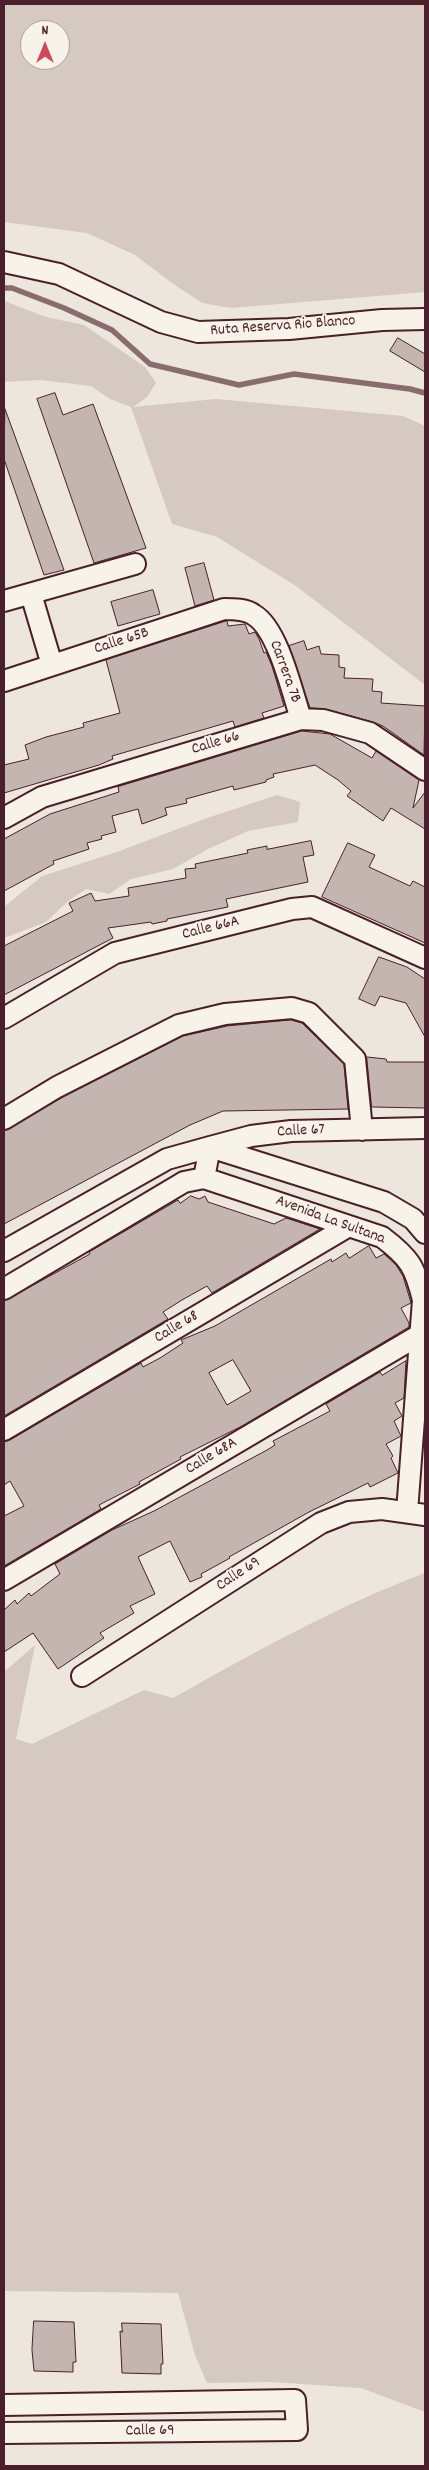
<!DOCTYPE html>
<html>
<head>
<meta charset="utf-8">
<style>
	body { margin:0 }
	#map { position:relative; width:429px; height:2470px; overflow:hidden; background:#ece6dd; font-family:Dekko,sans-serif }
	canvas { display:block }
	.frame { position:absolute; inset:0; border:5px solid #4a1f2b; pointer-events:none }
	.north { position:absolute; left:20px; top:20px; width:50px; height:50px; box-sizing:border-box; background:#f7f3e8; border:1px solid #b29e9c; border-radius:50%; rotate:0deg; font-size:14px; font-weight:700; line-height:20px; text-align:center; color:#4a1f2b }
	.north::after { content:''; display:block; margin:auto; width:18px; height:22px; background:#d1495b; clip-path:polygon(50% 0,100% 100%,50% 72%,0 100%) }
</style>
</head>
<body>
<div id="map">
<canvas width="429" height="2470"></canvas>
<div class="frame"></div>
<div class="north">N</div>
</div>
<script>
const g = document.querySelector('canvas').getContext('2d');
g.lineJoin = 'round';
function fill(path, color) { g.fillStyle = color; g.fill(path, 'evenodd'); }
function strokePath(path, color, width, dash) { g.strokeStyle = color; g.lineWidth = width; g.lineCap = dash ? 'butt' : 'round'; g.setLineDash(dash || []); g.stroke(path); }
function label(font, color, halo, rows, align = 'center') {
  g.font = font + ' Dekko,sans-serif'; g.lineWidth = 4; g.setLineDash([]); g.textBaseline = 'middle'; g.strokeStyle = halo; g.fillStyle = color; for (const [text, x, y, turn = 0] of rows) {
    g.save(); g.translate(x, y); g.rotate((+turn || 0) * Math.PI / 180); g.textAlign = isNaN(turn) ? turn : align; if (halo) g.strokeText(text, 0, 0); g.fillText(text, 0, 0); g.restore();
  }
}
fill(new Path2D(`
	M4,4H425V292L231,308L202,303L172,283L135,255L87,233L4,222ZM30,30H60V60H30Z
	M4,301L46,317L84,325L145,367L156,383L147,397L133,407L216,399L403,416L425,426V685L296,586L217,537L172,524L131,407L110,399L91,386L40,380L4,382Z
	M277,795L300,802L298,822L248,831L208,849L173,869L131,879L109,894L86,889L68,901L46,922L4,938V907L42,876L117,852L207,818Z
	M425,1573V2412L361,2388L271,2382L207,2383L195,2355L178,2293L4,2291V1672L35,1645L16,1739L32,1744L144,1690L173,1698C255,1652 337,1606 425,1573Z`), '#d5c9c2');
strokePath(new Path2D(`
	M4,288H12L64,308L112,330L150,364L239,385L294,374L410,389L425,393`), '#896c6f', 5.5);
const building = new Path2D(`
	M398,338L425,354V372L390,351Z
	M55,393L63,415L93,404L146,548L94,563L37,399Z
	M5,409L20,450L64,570L44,575L4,459Z
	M204,563L214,600L195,606L185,568Z
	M153,590L160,614L118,626L111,602Z
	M227,621L228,626L245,624L249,634L255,632L259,639L264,653L266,652L272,666L284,706L262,713L264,718L235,727L233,721L112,756L113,759L99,765L4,793V765L29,759L25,745L46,737L84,727L83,723L120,713L106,660Z
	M304,641L307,650L319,646L321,654L339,655V667L345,668L344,678L373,679L372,691L382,692L381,703L425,706L424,755L383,726L373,722L326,709L310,708L289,646Z
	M302,731L330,734L372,758L376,751L419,780L413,808L425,792V829L391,808L383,821L347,796L351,791L338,780L315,765L273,774L274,777L266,780V782L234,790L233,786L186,799L187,803L165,808L167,815L142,824L138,809L112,816L116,832L101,836L102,839L87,843L89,849L53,861L54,864L4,891V839L50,814L119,792L118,787Z
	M311,841L314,855L303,857L308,882L226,899L228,907L167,919V921L152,924L151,922L108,928L113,938L4,995V946L73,911L69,903L91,893L95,901L129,896L128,888L186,878L185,869L196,868L195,864L248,853L247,850L267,846V849Z
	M348,843L375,855L369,867L410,886L413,881L425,887V943L322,897Z
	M379,957L407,967L425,979V1037L406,1003L380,996L375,1006L359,999Z
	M291,1020L302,1023L344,1064L348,1109L223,1111L190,1125L4,1224V1131L63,1097L183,1036L227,1026Z
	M367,1057L386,1059L387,1062H425V1108L372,1107Z
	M191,1196L199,1199L205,1196L208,1202L274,1224L286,1218L320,1229L212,1293L207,1286L182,1300L163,1312L168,1319L4,1416V1301L90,1254L89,1252L178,1200L180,1203Z
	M369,1246L376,1258L384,1254L396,1265L403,1276L411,1303L401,1308L409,1323V1327L242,1426L180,1457L181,1459L139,1482L140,1484L99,1505L101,1509L4,1566V1516L24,1506L10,1481L4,1485V1442L10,1440L141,1363L143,1367L160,1358L183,1343L181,1340L215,1326L331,1259L332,1262L346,1253L349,1258ZM233,1360L251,1391L227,1405L209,1373Z
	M406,1361L404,1398L395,1403L402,1416L394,1421L401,1436L386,1444L393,1456L391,1458L398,1473L370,1487L368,1483L309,1512L229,1557L230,1558L201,1574L202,1577L190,1582L170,1541L138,1557L155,1594L130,1606L134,1613L100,1633L104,1638L58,1669L33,1633L4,1652V1610L15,1600L17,1604L29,1593L31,1596L60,1574L55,1564L112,1530L154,1511L267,1450L275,1445L273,1441L330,1411L326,1404L380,1372L382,1375Z
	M34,2321L74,2322L76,2362H73V2372L34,2371L32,2350Z
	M122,2323L161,2324L163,2364H161V2374L122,2373L120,2331L122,2332Z`);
fill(building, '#c4b5b0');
strokePath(building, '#4a1f2b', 1);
const minor = new Path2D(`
	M4,262L59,274L161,322L198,332L289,329L382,320L425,319
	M31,594L52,665
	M4,601L135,564
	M4,681L224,609C234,609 246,609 254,615C278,629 292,692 301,719
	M4,818L42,797L301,719L323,720L370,733L425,770
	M4,1018L115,953L292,909L312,907L425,958
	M4,1119L57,1087L179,1025L225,1014L292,1008L309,1013L355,1059L362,1130
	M204,1178L210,1147L251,1136L291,1131L425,1128
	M4,1251L167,1159L210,1147L384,1202L413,1219L425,1233
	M4,1289L184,1182L204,1178L382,1237C410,1258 415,1267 423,1300L407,1512
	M4,1430L349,1226
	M4,1580L421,1334
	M82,1676L321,1523L349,1512L382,1509L425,1515
	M4,2405L295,2400L297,2430L4,2433`);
strokePath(minor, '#4a1f2b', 24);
strokePath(minor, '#f7f3e8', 20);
label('16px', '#4a1f2b', '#f7f3e8', [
	["Ruta Reserva Rio Blanco",283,327,-4],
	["Calle 65B",122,642,-18],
	["Carrera 7B",284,672,70],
	["Calle 66",216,744,-17],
	["Calle 66A",211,929,-14],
	["Calle 67",301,1132,-3],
	["Avenida La Sultana",330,1221,20],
	["Calle 68",177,1328,-31],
	["Calle 68A",212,1457,-31],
	["Calle 69",239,1575,-33],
	["Calle 69",150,2432,-1]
]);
</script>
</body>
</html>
